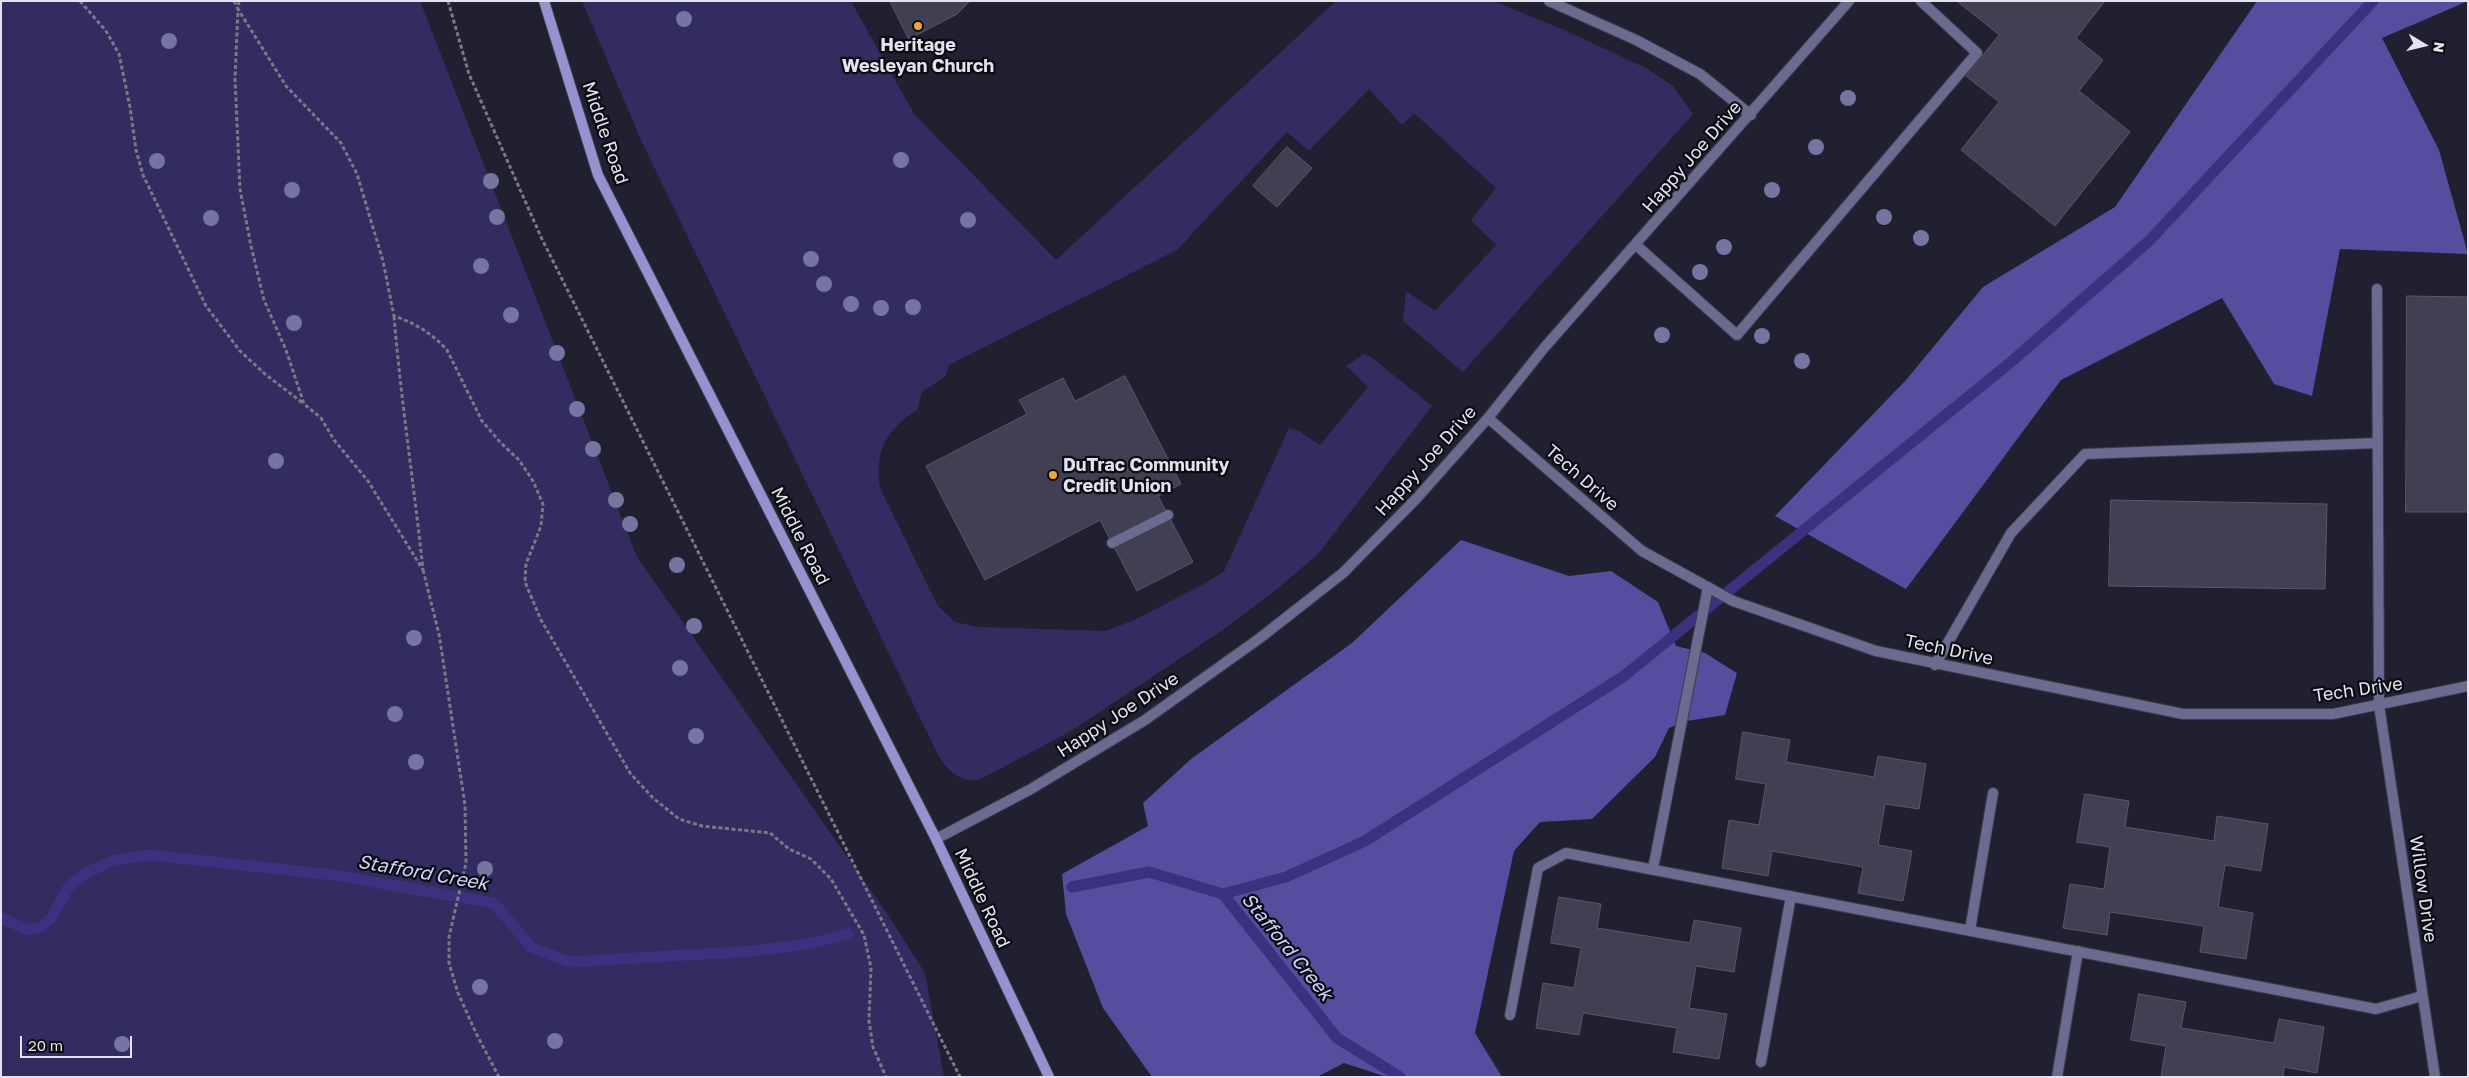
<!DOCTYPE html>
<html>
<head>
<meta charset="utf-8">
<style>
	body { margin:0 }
	#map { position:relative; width:2469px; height:1078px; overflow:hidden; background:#202030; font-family:"Golos Text",sans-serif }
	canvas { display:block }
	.frame { position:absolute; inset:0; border:2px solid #e2e3ee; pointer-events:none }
	.north { position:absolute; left:2399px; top:20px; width:50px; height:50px; -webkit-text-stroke:4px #0b0b12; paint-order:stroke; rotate:99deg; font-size:14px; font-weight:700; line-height:20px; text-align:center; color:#e2e3ee }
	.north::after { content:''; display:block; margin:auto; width:18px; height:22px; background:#e2e3ee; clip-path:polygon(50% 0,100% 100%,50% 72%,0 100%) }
	.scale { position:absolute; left:20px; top:1036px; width:112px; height:22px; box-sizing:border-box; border:2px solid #e2e3ee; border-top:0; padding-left:6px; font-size:15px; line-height:18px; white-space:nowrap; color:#e2e3ee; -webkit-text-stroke:4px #0b0b12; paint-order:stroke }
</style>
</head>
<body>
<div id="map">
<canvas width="2469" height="1078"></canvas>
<div class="frame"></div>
<div class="north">N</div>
<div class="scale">20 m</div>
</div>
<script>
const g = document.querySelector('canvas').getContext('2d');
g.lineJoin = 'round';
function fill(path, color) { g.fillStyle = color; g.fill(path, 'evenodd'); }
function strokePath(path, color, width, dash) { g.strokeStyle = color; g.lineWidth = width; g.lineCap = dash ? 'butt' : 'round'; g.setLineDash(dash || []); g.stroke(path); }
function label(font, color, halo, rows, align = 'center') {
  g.font = font + ' "Golos Text",sans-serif'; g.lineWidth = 4.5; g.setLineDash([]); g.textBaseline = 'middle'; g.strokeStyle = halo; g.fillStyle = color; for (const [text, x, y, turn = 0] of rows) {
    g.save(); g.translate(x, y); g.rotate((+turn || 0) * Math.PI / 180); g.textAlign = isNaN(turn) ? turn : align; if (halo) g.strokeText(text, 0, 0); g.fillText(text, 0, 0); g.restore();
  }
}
fill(new Path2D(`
	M1,1H420L637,557L886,912L925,973L944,1077H1Z
	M582,1H851L914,114L1056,260L1336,1H1493L1562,29L1646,68L1673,86L1693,114L1463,372L1403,321L1406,291L1435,311L1496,245L1471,220L1496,188L1414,113L1402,125L1369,89L1309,151L1287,132L1177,250L949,365L946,376L922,392L917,410C886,430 874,452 880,488L938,606L955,622L979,627L1105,631L1132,621L1206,583L1224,571L1289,428L1299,431L1320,445L1368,387L1346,366L1364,354L1371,357L1432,406L1318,554L1277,589L1227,627L1071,731L979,780C958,782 947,770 937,753L641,140Z`), '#322c61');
fill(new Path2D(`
	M2257,1H2468L2382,38L2439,150L2468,254L2340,249L2312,396L2274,384L2222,298L2061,380L1906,589L1775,516L1906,380L1983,287L2115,207Z
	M1461,540L1569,576L1611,571L1658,602L1676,646L1705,653L1737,673L1725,715L1687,721L1669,728L1655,757L1592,819L1540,822L1514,851L1475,1033L1502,1077H1387L1344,1063L1317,1077H1152L1103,1008L1066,914L1062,874L1148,826L1143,803L1191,759L1352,643Z`), '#554d9e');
strokePath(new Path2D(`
	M1072,887L1149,872L1223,894L1337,1038L1400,1077
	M1223,894L1286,877L1365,841L1624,676L2011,362L2149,241L2373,1
	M1,918L29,930L41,927L52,917L69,886L90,871L115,860L150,855L334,875L494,903L531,947L569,962L754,951L808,944L848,934`), '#3c317f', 11);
const building = new Path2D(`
	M890,1H970L957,14L909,39Z
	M1957,1H2105L2076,38L2103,60L2079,91L2130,132L2055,226L1961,150L1999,102L1966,76L1999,35Z
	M1287,147L1312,168L1277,207L1253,186Z
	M2407,296L2468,297V512H2406Z
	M1125,376L1181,484L1158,496L1193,562L1137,591L1100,520L985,580L926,466L1027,414L1019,400L1063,378L1075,401Z
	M2111,500L2327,504L2325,589L2109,586Z
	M1743,732L1790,740L1786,762L1874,777L1878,756L1926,764L1919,809L1885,804L1878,845L1912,851L1903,901L1858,893L1863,867L1772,851L1768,876L1722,868L1729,820L1759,825L1766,784L1736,779Z
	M2085,794L2129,801L2125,827L2214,841L2217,816L2268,824L2261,871L2225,865L2218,907L2253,913L2246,959L2200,952L2204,926L2110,912L2107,935L2063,928L2070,884L2104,889L2110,847L2077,842Z
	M1559,897L1601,904L1597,928L1690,943L1694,920L1741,928L1734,972L1696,966L1689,1008L1727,1014L1719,1059L1673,1052L1677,1028L1583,1013L1579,1035L1536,1028L1543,983L1574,988L1581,948L1551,943Z
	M2139,994L2186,1002L2181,1028L2274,1043L2279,1019L2324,1027L2317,1073L2284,1067L2283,1077H2161L2166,1046L2131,1040Z`);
fill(building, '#404052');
strokePath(building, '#58586b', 1);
const lane = new Path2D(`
	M1549,1L1636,40L1700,74L1751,115
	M1636,245L1737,335L1977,53L1921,1
	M2377,289L2379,705
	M1112,543L1168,515
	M1935,665L2011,533L2085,454L2378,443
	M1653,869L1708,587
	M1970,930L1993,793
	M1510,1015L1538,868L1566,853L2376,1009L2422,996
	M1761,1062L1791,896
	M2057,1077L2078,951`);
const street = new Path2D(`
	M1488,418L1642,551L1733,601L1876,651L2183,714H2333L2468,686
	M2379,705L2435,1077
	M936,839L1031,789L1145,720L1260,638L1343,573L1416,499L1488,418L1544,348L1849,1`);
const secondary = new Path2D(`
	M544,1L598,175L936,839L1049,1077`);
strokePath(lane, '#3b3b4b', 12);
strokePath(street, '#3b3b4b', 12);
strokePath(secondary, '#3b3b4b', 12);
strokePath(new Path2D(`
	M80,1L106,31L119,54L130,107L136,150L143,175L206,306L240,351L265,374L304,404
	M234,1L238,9L235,79L240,189L251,246L264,300L286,350L304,404L321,418L334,440L368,481L423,570C414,485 401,401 394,316
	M239,1L238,9L286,86L341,143L357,174L383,261L394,316C415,323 433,334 447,350L482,421L500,442L519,460L533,481L543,504L541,526L526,564L525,582L541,620L630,773L653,798L679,819L702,826L770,833L789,849L811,859L831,879L864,935L871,968L869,1021L873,1047L886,1077
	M448,1L469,74L541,237L960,1077
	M423,570L439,634L465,805L466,863L449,937V963L458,993L476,1033L499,1077`), '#797987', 3, [4, 2.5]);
strokePath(lane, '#6b6a8f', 10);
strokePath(street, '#6b6a8f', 10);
strokePath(secondary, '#9593cf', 10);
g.fillStyle = '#7675a1';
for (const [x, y] of [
	[684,19],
	[169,41],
	[1848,98],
	[1816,147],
	[901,160],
	[157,161],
	[491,181],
	[292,190],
	[1772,190],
	[497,217],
	[1884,217],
	[211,218],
	[968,220],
	[1921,238],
	[1724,247],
	[811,259],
	[481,266],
	[1700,272],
	[824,284],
	[851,304],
	[913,307],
	[881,308],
	[511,315],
	[294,323],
	[1662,335],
	[1762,336],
	[557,353],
	[1802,361],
	[577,409],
	[593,449],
	[276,461],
	[616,500],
	[630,524],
	[677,565],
	[694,626],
	[414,638],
	[680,668],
	[395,714],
	[696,736],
	[416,762],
	[485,869],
	[480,987],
	[555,1041],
	[122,1044]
]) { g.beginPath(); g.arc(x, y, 8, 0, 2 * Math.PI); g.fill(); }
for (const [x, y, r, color] of [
	[918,26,5,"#eda83b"],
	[1053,475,5,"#eda83b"]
]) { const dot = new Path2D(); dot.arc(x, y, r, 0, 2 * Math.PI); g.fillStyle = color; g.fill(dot); strokePath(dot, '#0b0b12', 2); }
label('bold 18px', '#e2e3ee', '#0b0b12', [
	["Heritage",918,45],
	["Wesleyan Church",918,66],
	["DuTrac Community",1063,465,"left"],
	["Credit Union",1063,486,"left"]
]);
label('18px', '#e2e3ee', '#0b0b12', [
	["Middle Road",605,133,71],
	["Happy Joe Drive",1692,157,-49],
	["Happy Joe Drive",1426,461,-48],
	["Tech Drive",1582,478,41],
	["Middle Road",800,536,63],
	["Tech Drive",1949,650,12],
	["Tech Drive",2358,690,-8],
	["Happy Joe Drive",1118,715,-33],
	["Willow Drive",2423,889,82],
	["Middle Road",982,898,65]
]);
label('italic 19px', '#d1d1ff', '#0b0b12', [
	["Stafford Creek",423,873,10],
	["Stafford Creek",1287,947,51]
]);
</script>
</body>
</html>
